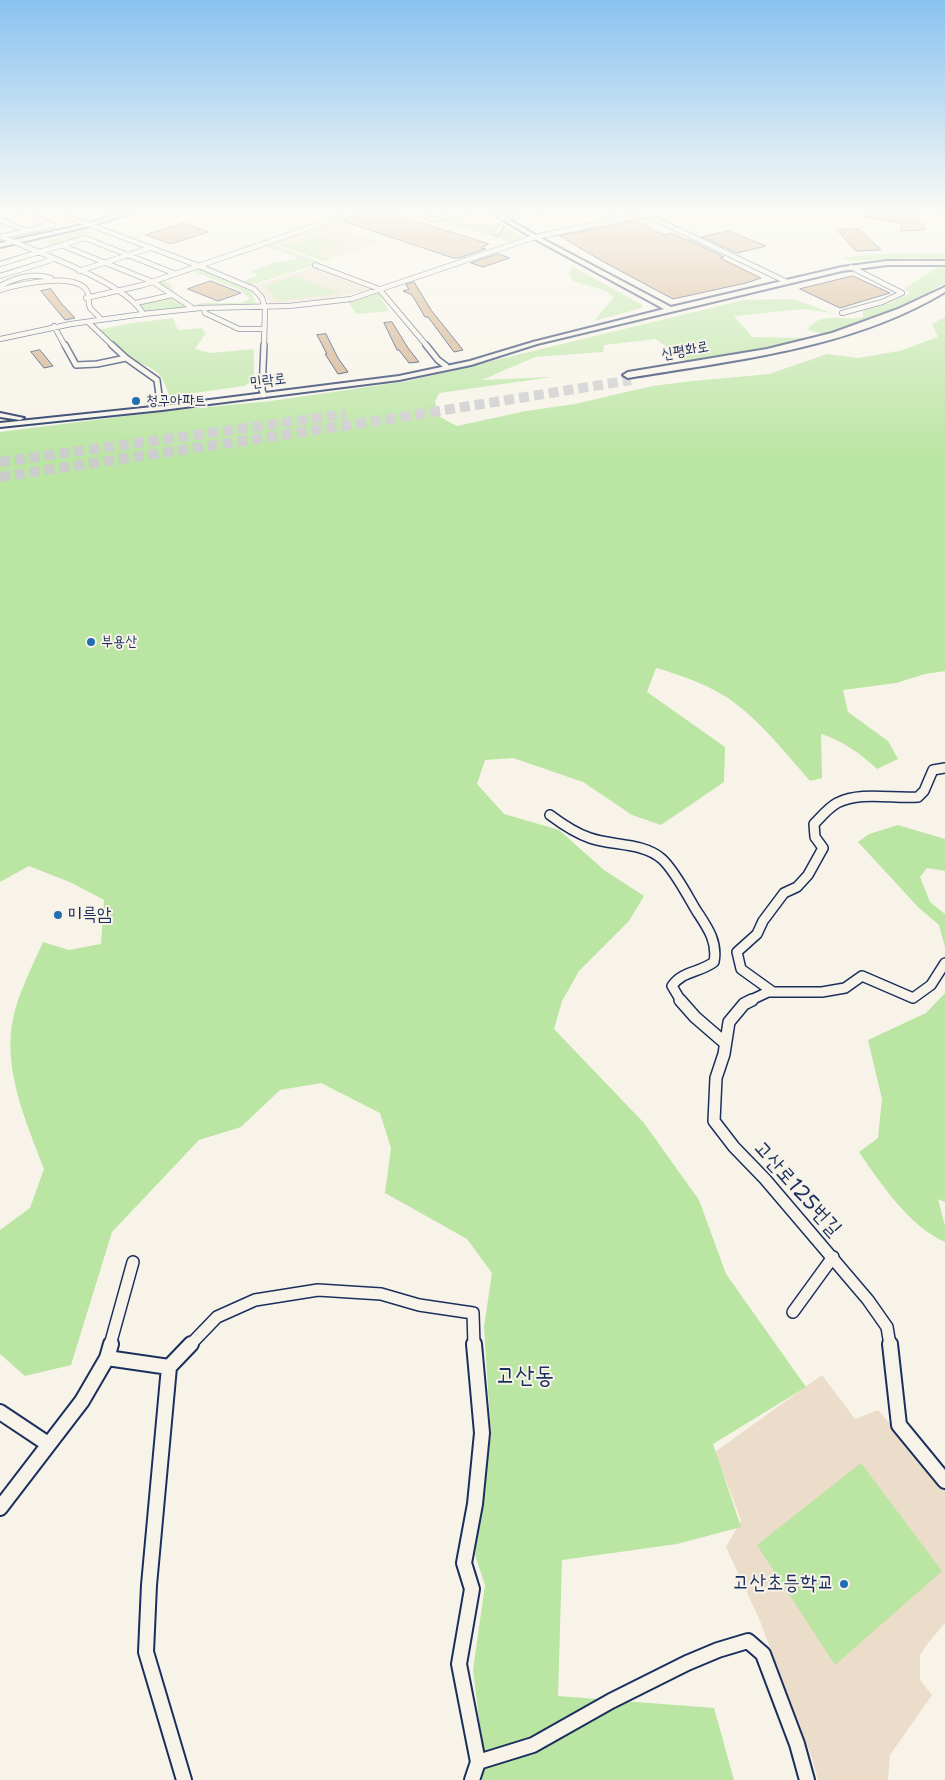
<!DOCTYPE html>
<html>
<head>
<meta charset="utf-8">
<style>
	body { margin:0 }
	canvas { display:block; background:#f7f3e8 }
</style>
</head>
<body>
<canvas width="945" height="1780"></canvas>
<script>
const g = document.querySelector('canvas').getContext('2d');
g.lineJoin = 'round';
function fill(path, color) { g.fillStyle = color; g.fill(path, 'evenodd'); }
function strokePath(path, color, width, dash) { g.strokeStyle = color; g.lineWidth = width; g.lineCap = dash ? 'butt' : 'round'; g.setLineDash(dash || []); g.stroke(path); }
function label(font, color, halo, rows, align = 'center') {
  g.font = font + ' "Shantell Sans","Poor Story",sans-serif'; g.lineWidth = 4; g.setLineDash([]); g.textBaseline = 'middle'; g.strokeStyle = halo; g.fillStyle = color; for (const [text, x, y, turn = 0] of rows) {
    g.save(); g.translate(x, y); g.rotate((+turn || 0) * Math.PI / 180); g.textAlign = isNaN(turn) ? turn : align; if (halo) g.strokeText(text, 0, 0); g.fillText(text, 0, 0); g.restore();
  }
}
fill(new Path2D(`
	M326,225L380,242L324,261L272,244Z
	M313,268L370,290L328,299L271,304L255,285Z
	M822,1375L855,1419L878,1410L945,1488V1623L928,1643L920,1655V1680L932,1695L890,1755L888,1780H818L812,1758L760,1621L726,1547L741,1520L715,1452Z`), '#ebddc9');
fill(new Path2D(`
	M455,218L469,225L499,223L522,237L511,242L452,224L436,222Z
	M85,230L93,233L52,245L43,241Z
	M318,235L343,244L317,254L330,259L324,261L276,244L282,242L291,245Z
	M277,241L271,244L320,262L311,264L307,262L315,265L251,285L243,281L256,276V274L251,272C267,264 284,259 301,260L289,254L264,246L247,253L218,260Z
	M906,253L945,254V259L909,258L850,261L842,258L874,254Z
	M572,266L642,305V308L594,321L614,297L606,291L573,281L569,274Z
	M937,267L945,268V283L909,304L857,322L824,334L807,330C821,310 843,322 863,317V311L890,303L910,293L904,289Z
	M197,268L252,292L256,305L195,307L200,303H240L250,299L240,290L193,271L164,281L171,285L173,292L158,283V281Z
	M294,276L342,293L279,301L265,286Z
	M378,292L389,311L357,314L347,301Z
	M171,296L185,306L182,308L144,314L139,304Z
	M793,299L832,313L803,309L734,316L752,337L807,338L689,364L656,339L604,345L603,352L535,357L482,380L552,377L439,393L435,402L440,417L457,426L526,411L575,404L652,386L693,381L769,374L827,354L858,358L899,351L938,337L932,324L945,317V671L925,674L896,683L843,690L848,712L888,741L898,759L877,769C860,753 843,741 821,734L822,778L810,781C787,755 764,725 736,704C715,687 681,675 656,668L647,692L725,747L724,782L661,825L632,815L583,782L513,758L485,760L477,784L504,814L559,830L604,870L644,896L629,921L579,971L562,1001L554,1029L644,1123L699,1200L726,1274L806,1387L713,1444L741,1527L677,1544L562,1560L558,1696L714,1708L734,1780H482L484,1760L473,1670L485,1585L475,1555L491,1435L484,1327L492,1273L467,1239L385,1193L391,1148L380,1113L321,1083L280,1090L241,1127L199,1140L112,1232L71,1365L25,1376L0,1354V1230L30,1208L44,1169C26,1121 1,1067 14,1014C20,990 33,965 43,942L69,950L101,944L104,900L72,883L29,866L0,882V432L157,412L271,401L409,381L744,300Z
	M173,318L178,330L202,328L203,331L206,333L195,349L211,353L252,349L254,351V380L244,386L173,396L169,395C159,363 148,370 124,354C115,347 106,338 97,330L132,323Z
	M898,825L945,839V871L927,868L920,877L930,902L945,914V947L939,925L918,907L858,842L869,834Z
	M945,993V1202L938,1199L945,1226V1242C909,1226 881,1184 859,1152L878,1138L882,1099L868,1040L926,1013Z
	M861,1463L942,1571L835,1665L757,1545Z`), '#bae5a2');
const building = new Path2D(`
	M360,212H387L489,244L481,248L486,249L459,258H453L343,221L358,216Z
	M867,212L915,214L925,230L901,231L902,223L866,217Z
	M636,221L664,235L671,233L686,240H689L724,257L720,258L761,278L746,283L673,299L602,261L560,236Z
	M184,223L208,232L171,244L146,235Z
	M843,229H859L881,250L856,251L837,230H844Z
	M728,231L766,246L737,253L702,237Z
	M498,254L510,258L483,267L471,263Z
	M853,276L890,293L840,308L800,289Z
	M211,281L241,293L218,301L188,289Z
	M414,282L431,310L463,350L454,352L428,317H425L412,295L403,291L409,289L406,285Z
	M51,289L61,303L75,318L65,320L41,291Z
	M392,322L408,348L419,362L409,363L399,350H397L384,323Z
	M326,334L338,358L348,372L338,374L325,354H327L317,335Z
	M40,350L53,366L44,368L31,352Z`);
fill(building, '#cfaa81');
strokePath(building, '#1b2f5e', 1);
strokePath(new Path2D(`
	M0,462L346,414
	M0,477L383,420L631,380`), '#cbcccc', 10, [10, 5]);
const streetFar4 = new Path2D(`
	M21,212L53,225
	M56,212L199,266L254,289L262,298L265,308L264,346
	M418,212L433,220L471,212
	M599,212L615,221
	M645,214L787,282
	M0,217L19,212
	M515,217L542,212
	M0,220L27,231
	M496,233L501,227
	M0,236C36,252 122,281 142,312L141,315
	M0,237L53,225
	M61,245L153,282L191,307L190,309
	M0,264L85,238L176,274
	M315,265L379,289L427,346
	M79,271L150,248
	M0,276L51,260
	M0,286C17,277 32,273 51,278
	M0,290C16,285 79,270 88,293C89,297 88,303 90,308L101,319
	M86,298L143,285L356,212
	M136,303L172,295
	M204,308L205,313L239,329H264
	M842,313L882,302L902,293L851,267
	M88,322L113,346
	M54,326L65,346
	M0,339L71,324L143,314L200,308L289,306L351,299L535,237L659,212`);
const streetFar3 = new Path2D(`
	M65,345L76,365L97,364L126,358
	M112,345L126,358L157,380L160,403
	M264,345L262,390L264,395
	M426,345L438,360L446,366`);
const streetFar2 = new Path2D(`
	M550,815C562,824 575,833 590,838C612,846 643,842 662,859C675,871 687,895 696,910C707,927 718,941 714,962C699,973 682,971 672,986L681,1001
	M773,992L741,969L737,952L757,934L763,921L784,893L797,887L808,875L823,848L815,837L814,824C821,817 828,808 837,803C861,791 892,799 918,797L924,791L933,770L945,768
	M749,1001L768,992H822L845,988L862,976L913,998L931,985L945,963`);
const streetFar1 = new Path2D(`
	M680,1000L695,1017L725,1043
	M752,1000L744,1004L729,1022L724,1054L716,1078L714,1121L734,1147L765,1179L868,1300L887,1327L890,1345
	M793,1312L833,1257
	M110,1345L133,1262
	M190,1345L217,1317L255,1300L318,1290L381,1294L419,1305L473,1313L474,1345`);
const street = new Path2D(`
	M890,1344L899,1425L945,1481
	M107,1358L169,1367L191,1344
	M169,1367L149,1585L146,1652L184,1780
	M0,1412L48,1444
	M0,1508L82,1401L107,1358L111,1344
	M478,1762L533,1745L611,1701L687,1663L718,1650L748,1641L763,1654L797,1744L807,1780
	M472,1780L478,1762L459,1664L472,1589L464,1563L475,1504L482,1433L474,1344`);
const secondary = new Path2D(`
	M126,212H134L90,226L0,247V243L87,224Z
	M490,212H496L537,236L671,307L842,267L887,261H945V265H887L842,271L537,344L471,365L399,380L162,410L0,427V423L162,406L399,376L470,361L533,342L664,309L533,238Z
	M0,413L24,418L20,420L0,417Z`);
const highway = new Path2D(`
	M938,212H945V215L939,213Z
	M945,287V292C851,349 734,360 628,378L623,375L628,372L767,349L832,333L898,309Z`);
strokePath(streetFar4, '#1b2f5e', 6);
strokePath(streetFar3, '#1b2f5e', 8);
strokePath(streetFar2, '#1b2f5e', 12);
strokePath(streetFar1, '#1b2f5e', 14);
strokePath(street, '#1b2f5e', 18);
strokePath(secondary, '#1b2f5e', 4);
strokePath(highway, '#1b2f5e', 4);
strokePath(streetFar4, '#f7f3e8', 4.5);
strokePath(streetFar3, '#f7f3e8', 5);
strokePath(streetFar2, '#f7f3e8', 9);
strokePath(streetFar1, '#f7f3e8', 11);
strokePath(street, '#f7f3e8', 14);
fill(secondary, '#f7f3e8');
fill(highway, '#f7f3e8');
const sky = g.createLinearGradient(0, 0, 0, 461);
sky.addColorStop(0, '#89c2f0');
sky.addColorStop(0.46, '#fbfaf5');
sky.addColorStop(1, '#fbfaf500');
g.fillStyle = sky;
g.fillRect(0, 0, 945, 461);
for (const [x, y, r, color] of [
	[136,401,5,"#1f6fb2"],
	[91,642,5,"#1f6fb2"],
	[58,915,5,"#1f6fb2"],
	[844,1584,5,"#1f6fb2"]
]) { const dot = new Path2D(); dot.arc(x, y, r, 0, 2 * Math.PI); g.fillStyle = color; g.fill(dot); strokePath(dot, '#f7f3e8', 2); }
label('15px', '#1b2f5e', '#f7f3e8', [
	["신평화로",685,351,-10],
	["민락로",268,381,-7]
]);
label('15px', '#1b2f5e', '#f7f3e8', [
	["청구아파트",146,401],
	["부용산",101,642]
], 'left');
label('18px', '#1b2f5e', '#f7f3e8', [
	["미륵암",68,915]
], 'left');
label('21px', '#1b2f5e', '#f7f3e8', [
	["고산로125번길",797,1189,48]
]);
label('21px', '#1b2f5e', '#f7f3e8', [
	["고산초등학교",834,1584]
], 'right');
label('24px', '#1b2f5e', '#f7f3e8', [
	["고산동",525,1377]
]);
</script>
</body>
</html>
